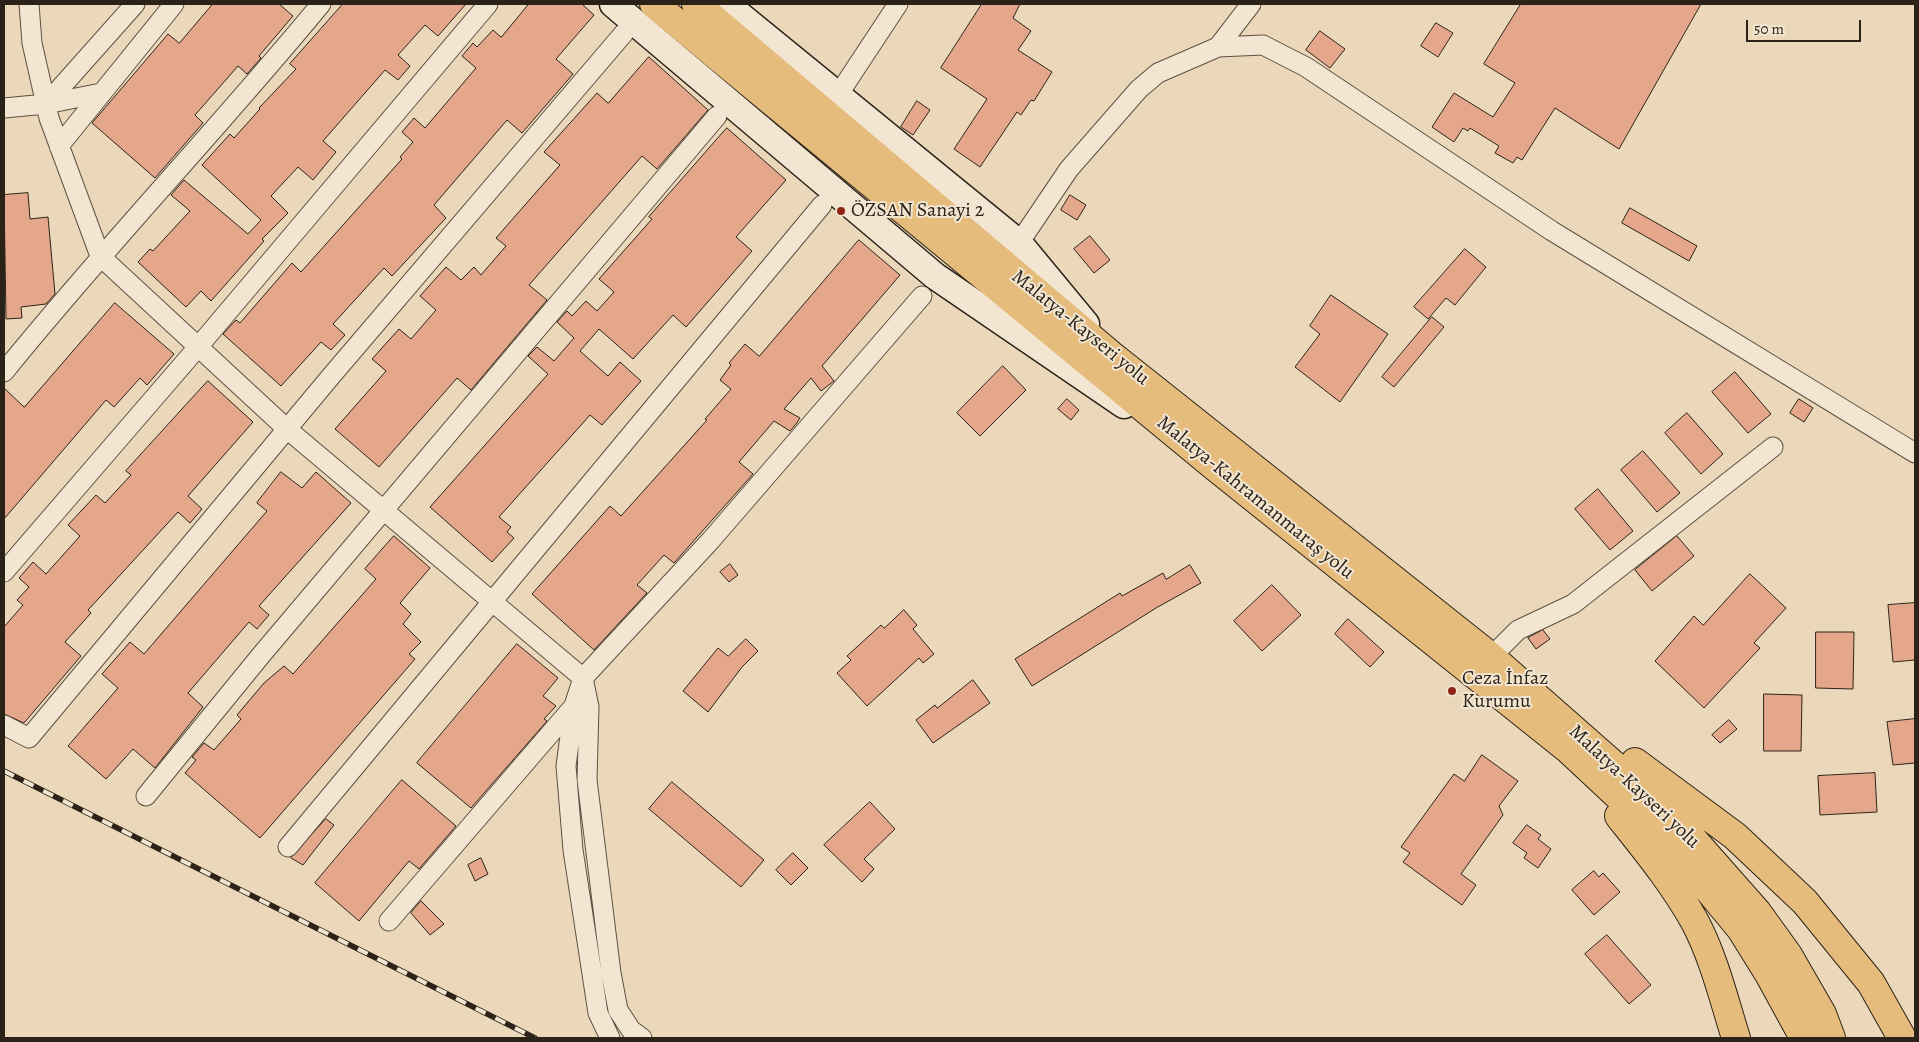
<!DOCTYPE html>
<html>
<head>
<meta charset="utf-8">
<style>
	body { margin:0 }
	#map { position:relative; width:1919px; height:1042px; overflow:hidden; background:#ebd8ba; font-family:Alegreya,serif }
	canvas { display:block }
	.frame { position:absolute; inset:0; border:5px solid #2c2318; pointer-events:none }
	.scale { position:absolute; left:1746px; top:20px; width:115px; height:22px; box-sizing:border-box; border:2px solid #2c2318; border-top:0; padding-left:6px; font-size:15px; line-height:18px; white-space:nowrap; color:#2c2318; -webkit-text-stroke:4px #f2e6d2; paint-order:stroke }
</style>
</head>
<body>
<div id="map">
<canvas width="1919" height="1042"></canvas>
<div class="frame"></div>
<div class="scale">50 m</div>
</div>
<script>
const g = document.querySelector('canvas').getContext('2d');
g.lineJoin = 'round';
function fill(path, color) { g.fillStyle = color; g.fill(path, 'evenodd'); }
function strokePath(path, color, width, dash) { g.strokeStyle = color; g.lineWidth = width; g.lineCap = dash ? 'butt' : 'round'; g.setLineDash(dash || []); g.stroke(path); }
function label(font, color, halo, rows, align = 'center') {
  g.font = font + ' Alegreya,serif'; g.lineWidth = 4; g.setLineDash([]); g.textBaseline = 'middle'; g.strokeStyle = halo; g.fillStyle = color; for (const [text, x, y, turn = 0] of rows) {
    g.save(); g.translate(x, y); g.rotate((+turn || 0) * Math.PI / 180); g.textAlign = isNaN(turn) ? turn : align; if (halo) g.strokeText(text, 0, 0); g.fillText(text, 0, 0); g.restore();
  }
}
const building = new Path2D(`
	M213,4H279L293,16L259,56L261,58L247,74L238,66L195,115L203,123L155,178L92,123L168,34L179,43Z
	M343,4H466L438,36L425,25L398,55L410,66L398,80L385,70L323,141L336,152L313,180L298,167L271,196L288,213L262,239L264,241L211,301L201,291L186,307L138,262L150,249L153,251L190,211L171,195L184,180L248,234L261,220L202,165L230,134L234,138L260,109L259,108L296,69L290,64Z
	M529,4H582L594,15L556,59L573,74L522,133L507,120L434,205L446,218L392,276L384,268L333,324L345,335L331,350L321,342L281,386L223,334L236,320L240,323L292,263L301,272L402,159L400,157L413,142L402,132L414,118L425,128L476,68L462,56L473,43L477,47L493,30L501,37Z
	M982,4H1020L1013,18L1031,31L1018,50L1052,72L1034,101L1031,100L1021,115L1017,112L980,167L954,149L987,99L941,68Z
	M1521,4H1701L1619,149L1555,108L1522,160L1517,157L1513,163L1495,153L1499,146L1470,128L1468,131L1463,128L1454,142L1432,127L1454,93L1493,117L1515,83L1484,64Z
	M1436,23L1453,33L1438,57L1421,46Z
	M1320,31L1345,49L1330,68L1306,50Z
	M649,57L708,110L657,169L642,156L529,285L547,300L471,390L457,378L379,467L335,429L386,371L372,359L399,329L411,339L436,310L420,296L446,267L461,280L474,267L481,275L506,246L496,238L560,165L544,152L597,93L608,103Z
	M917,101L930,110L913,135L901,127Z
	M727,128L786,180L736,237L752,251L686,327L673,315L633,359L599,329L580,351L608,376L620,362L641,381L602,425L590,415L499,517L511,527L507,532L514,538L492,562L430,507L548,374L528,356L537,347L554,361L574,338L557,322L567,311L572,316L586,301L597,311L614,292L599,279L652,219L649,217Z
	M28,193L30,219L48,217L55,294L46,304L21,307L22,318L6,319L4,195Z
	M1070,195L1086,205L1077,220L1061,210Z
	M1630,208L1697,246L1689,261L1622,223Z
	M1090,236L1110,260L1094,273L1074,249Z
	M859,240L900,275L822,366L834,381L821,391L811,378L784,409L800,418L796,424L790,431L774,421L739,462L753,474L674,563L664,555L637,585L647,593L594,650L532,594L610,506L621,516L707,420L705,419L731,389L720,380L731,365L729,363L745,344L759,356Z
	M1465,249L1486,267L1455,305L1446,298L1428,319L1414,307Z
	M1331,295L1388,334L1340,402L1295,367L1320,334L1310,326Z
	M115,303L174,354L147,385L140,378L114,407L106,400L4,519V388L24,407Z
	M1432,317L1444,327L1394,387L1382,377Z
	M1003,366L1026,390L980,436L957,413Z
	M1735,372L1771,414L1748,433L1712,392Z
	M208,381L253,422L188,496L202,509L190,523L178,512L88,610L91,613L65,642L81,656L24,723L4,714V627L23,605L17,600L29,587L19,578L33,562L46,574L80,536L68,525L96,495L105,503L131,475L126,471Z
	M1067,399L1079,410L1071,420L1058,409Z
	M1799,399L1813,408L1804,422L1790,413Z
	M1687,413L1723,454L1701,474L1665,433Z
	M1643,451L1680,493L1657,512L1621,470Z
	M281,472L302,488L316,472L351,503L259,606L269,615L257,629L249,622L188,693L203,707L155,768L133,749L106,779L68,746L118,688L102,674L130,642L144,654L267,511L257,503Z
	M1598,489L1633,531L1610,550L1575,509Z
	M394,536L430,568L400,603L411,614L403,624L421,642L409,654L415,659L260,838L185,773L196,760L192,757L204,743L214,750L241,719L237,715L264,683L284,666L293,674L376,579L365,569Z
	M1677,536L1694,556L1652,591L1635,570Z
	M730,564L738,575L729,582L720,572Z
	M1190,565L1201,583L1156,608L1032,686L1015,659L1120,593L1122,596L1163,573L1166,579Z
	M1750,574L1786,608L1754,643L1760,648L1704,708L1655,661L1694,616L1703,625Z
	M1272,585L1301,615L1262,651L1234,621Z
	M1915,603V660L1893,662L1888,605Z
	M904,610L917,625L913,629L934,654L923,663L919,658L867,706L837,673L851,660L847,656L881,625L884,628Z
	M1348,619L1384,652L1370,667L1335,634Z
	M1543,630L1550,639L1536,649L1528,638Z
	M1816,632H1854L1853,689L1816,688Z
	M746,639L758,651L742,667L708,712L683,691L718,648L728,656Z
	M517,644L558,678L543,696L556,706L544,719L547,721L471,808L417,763Z
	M973,680L990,703L933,743L916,720L935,705L937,708Z
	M1764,694L1802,695L1801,751H1764Z
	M1915,719V763L1893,765L1887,722Z
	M1729,720L1737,729L1720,743L1712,735Z
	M1482,755L1518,781L1499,806L1503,815L1461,874L1476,885L1462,905L1403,862L1410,853L1401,847L1454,774L1464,781Z
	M1875,773L1877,812L1820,815L1818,776Z
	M402,780L456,826L419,869L409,861L359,921L315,883Z
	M672,782L764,860L741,887L649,809Z
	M870,802L895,829L864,859L874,869L862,882L824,845Z
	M326,819L334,825L303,865L291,858Z
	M1527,825L1541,835L1538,839L1551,849L1538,868L1524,858L1527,853L1513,843Z
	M793,853L808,868L791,885L776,870Z
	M481,858L488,874L475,881L468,865Z
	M1594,871L1599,877L1603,873L1620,892L1594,915L1572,890Z
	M421,901L444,924L430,935L411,913Z
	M1607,935L1651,985L1629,1004L1585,954Z`);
fill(building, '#e5a78c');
strokePath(building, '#2c2318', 1);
const street = new Path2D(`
	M29,4L32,43L49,118L100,256L287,429L583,678L589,707L587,780L611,973L618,1010L631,1030L642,1038
	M1218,47L1251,4
	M838,95L898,4
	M46,104L101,93
	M4,108L46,104L135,4
	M59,146L174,4
	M1019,243L1069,169L1139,89L1158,73L1218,47L1263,45L1306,67L1552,231L1915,453
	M4,372C106,246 218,129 321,4
	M4,572L198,347L488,4
	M1491,657L1518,630L1573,604L1773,447
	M574,706L566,766L573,850L598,1013L610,1038
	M4,725L29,738L332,375L624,33
	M146,796L262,654L717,116
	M288,847L822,205
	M389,921L574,706L583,678L711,540L922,296`);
const secondary = new Path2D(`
	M613,4L935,276L1124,405
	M726,4L1019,243L1086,324`);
const highway = new Path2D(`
	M654,4L1214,466L1568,749L1674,848L1741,929L1769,974L1804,1038
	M696,4L1111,355L1491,657L1674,818L1757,912L1788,955L1822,1014L1831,1038
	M1635,762L1735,836L1805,902L1871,983L1902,1038
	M1619,816C1646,850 1674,884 1695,922C1714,958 1724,1000 1736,1038`);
strokePath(street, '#5c5040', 21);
strokePath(secondary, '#2c2318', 29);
strokePath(highway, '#2c2318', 30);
strokePath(street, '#f2e6d2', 19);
strokePath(secondary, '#f2e6d2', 26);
strokePath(highway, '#e6bc7d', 28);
const rail = new Path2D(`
	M4,771L535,1038`);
strokePath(rail, '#2c2318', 5.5);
strokePath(rail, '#f2e6d2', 4, [11]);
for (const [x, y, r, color] of [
	[841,211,5,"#8f2418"],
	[1452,691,5,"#8f2418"]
]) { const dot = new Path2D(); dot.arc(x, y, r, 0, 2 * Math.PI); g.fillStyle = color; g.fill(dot); strokePath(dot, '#f2e6d2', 2); }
label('20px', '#2c2318', '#f2e6d2', [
	["ÖZSAN Sanayi 2",851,211],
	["Ceza İnfaz",1462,679],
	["Kurumu",1462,702]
], 'left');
label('20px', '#2c2318', '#f2e6d2', [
	["Malatya-Kayseri yolu",1080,328,39],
	["Malatya-Kahramanmaraş yolu",1255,498,39],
	["Malatya-Kayseri yolu",1634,787,43]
]);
</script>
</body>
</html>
